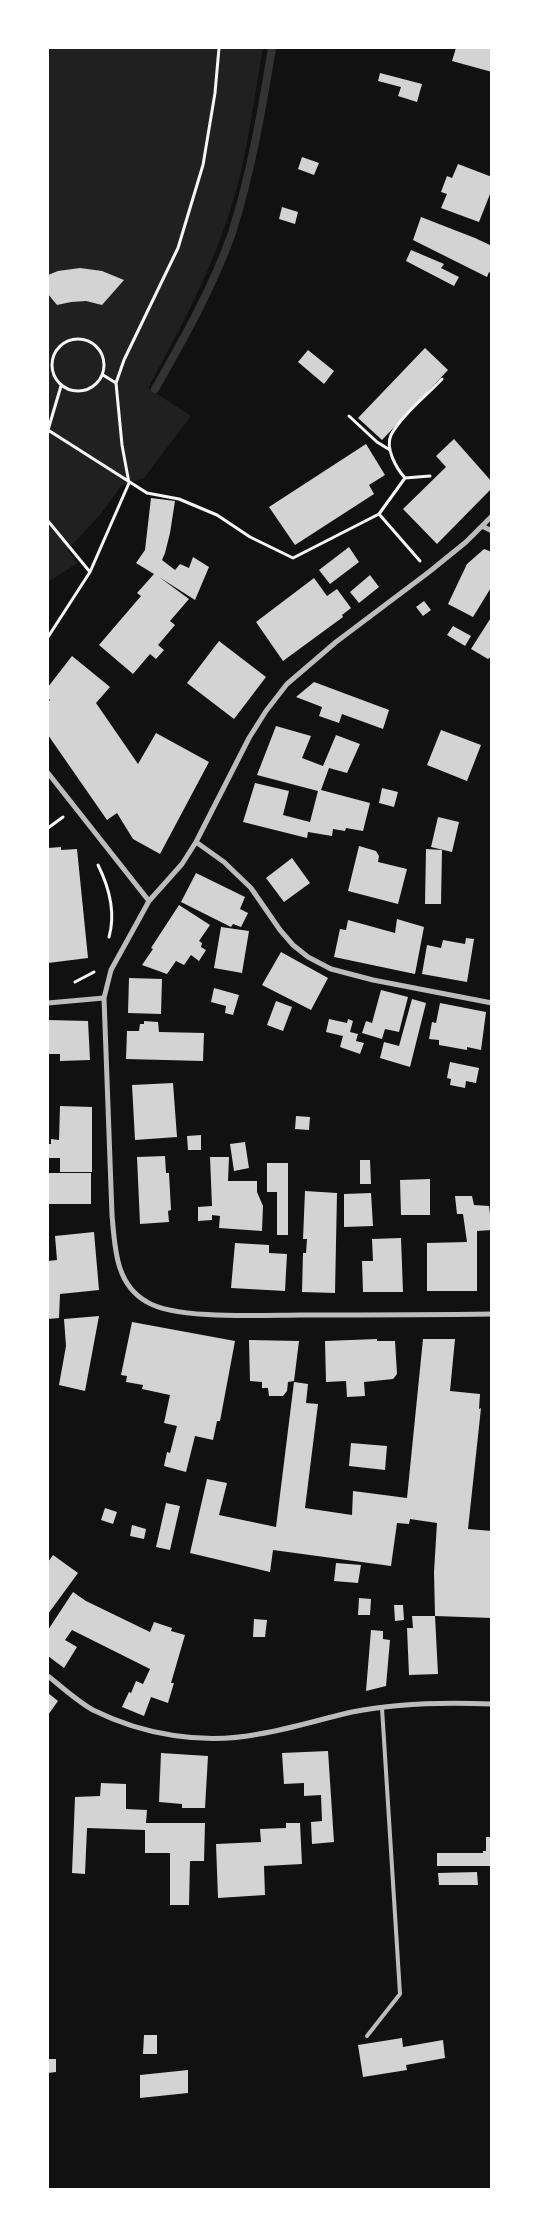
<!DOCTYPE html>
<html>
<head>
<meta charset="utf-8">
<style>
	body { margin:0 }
	#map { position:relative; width:539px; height:2237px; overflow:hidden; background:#111; font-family:"Public Sans",sans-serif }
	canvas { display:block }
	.frame { position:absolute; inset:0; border:49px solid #fff; pointer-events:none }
</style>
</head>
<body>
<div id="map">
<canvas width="539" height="2237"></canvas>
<div class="frame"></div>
</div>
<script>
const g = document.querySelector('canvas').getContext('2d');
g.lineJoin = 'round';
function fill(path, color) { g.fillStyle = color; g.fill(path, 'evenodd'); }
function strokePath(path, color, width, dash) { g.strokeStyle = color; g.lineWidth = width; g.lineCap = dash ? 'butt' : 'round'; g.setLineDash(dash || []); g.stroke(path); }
fill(new Path2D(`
	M48,48H263C253,105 245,172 225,226C205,283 177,335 148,388L191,416L144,478L121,486L100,515L67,550L78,563L48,582Z`), '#202020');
strokePath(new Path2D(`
	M155,389C183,340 213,287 232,233C251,173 262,109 272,48`), '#333', 8);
fill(new Path2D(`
	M456,48H492V72L452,61Z
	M380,73L422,84L417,102L398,96L401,87L378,81Z
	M302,157L319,163L314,175L298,169Z
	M458,164L492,177V189L479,222L441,208L447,194L441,192L447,176L452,178Z
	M282,207L298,212L295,224L279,219Z
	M421,217L475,238L492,246V274L489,272L487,277L413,240Z
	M411,250L444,264L441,268L459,277L454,286L406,261Z
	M80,268L102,271L124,280L102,305L86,301L71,302L57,305L48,294V275L58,271Z
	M425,348L448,370L382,440L358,418Z
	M308,350L334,371L324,384L298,362Z
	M454,439L492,482V488L437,544L403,509L446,467L436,456Z
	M366,444L385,475L369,485L374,494L295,545L269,507Z
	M151,498L175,501L170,533L165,553L162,560L175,570L180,564L189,568L193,557L209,567L195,600L159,577L189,599L170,621L175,625L158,645L164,650L156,659L150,654L133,674L99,645L141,596L137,593L154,574L136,563L145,550Z
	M349,547L359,562L330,584L319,570Z
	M484,549L492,552V586L473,617L448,604L467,564Z
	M370,575L379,587L359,603L350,592Z
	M314,578L327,596L337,589L351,608L342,615L343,617L283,661L256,622Z
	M424,601L431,610L423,616L416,607Z
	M492,616V656L488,659L471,649Z
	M453,626L471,636L465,646L447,635Z
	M219,641L266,677L234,719L187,683Z
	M72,656L110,687L96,703L138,764L156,733L209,762L160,854L133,839L117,813L107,820L48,735V702L50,700L48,698V687Z
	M314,682L389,710L383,729L342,714L339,723L319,716L322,707L296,697Z
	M276,726L311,736L302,758L323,766L336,735L360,744L347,773L329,768L321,790L370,803L363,831L346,828L345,831L333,829L332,836L308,832L307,838L243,822L255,783L289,791L283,815L310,822L318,791L257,775Z
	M441,730L481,745L467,781L427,765Z
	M382,788L398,792L394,807L379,803Z
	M438,817L459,822L452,852L431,847Z
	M359,846L376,851L379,856L378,862L407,869L398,904L348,891Z
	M61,847V850L77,849L88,958L48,963V848Z
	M426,849L442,850L441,904H425Z
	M292,858L310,883L284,902L266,878Z
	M196,873L245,897L240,909L248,913L241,927L233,924L231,927L181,902Z
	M179,905L210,925L199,941L202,943L201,947L206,950L199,961L191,955L184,965L176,961L167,974L142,965L153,949L151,948Z
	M397,919L424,927L415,974L334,957L340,929L346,930L348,920L395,933Z
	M221,927L249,931L242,973L214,968Z
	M466,938L474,939L467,982L422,974L427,945L441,948L443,940L465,944Z
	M281,952L328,978L311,1010L262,985Z
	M129,978L162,979L161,1014L128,1013Z
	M214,988L239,995L233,1015L225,1013L226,1006L211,1002Z
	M381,990L408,997L399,1032L385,1029L382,1039L362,1033L366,1021L372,1023Z
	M412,999L426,1003L410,1067L380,1058L384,1042L399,1046Z
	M276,1001L292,1007L283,1031L267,1025Z
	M440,1003L486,1012L481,1050L467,1047V1050L439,1045V1040L429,1039L432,1022L436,1023Z
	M329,1019L347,1023L348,1019L353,1021L350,1032L358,1034L356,1041L364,1043L360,1054L340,1047L343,1036L326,1032Z
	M48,1020L88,1021L90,1060L60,1061V1054H48Z
	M144,1021L158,1022L159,1032L204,1033L203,1061L126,1059L127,1031H139L140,1024H144Z
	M450,1062L479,1068L476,1083L466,1081L465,1088L450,1085L451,1079L447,1078Z
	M173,1083L177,1137L135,1140L132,1085Z
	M60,1106L92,1107V1172H60V1158H48V1144H51V1139L59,1140Z
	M296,1116L310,1117L309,1130L295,1129Z
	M201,1135V1150H188L187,1136Z
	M245,1142L249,1168L234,1171L230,1144Z
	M165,1156L166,1173H169L171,1210L168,1211L169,1222L140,1224L137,1157Z
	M210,1157H229L228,1181H257V1192L263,1206L262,1231L219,1228L220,1216L212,1215V1220L198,1221V1207L212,1206Z
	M360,1160H370L371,1184H360Z
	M267,1163H288V1235H277V1192H267Z
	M48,1173H91V1204H48Z
	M430,1179V1215H401L400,1180Z
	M305,1191L337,1193L335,1293L302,1292L303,1253H306L307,1239H303Z
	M371,1193L373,1226L344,1227V1194Z
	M455,1196H472L474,1205L489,1206L490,1214H492V1230L477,1231V1291H427V1243L467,1242L463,1214H457Z
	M94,1232L99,1290L60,1294L59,1318L48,1319V1261L57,1260L55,1236Z
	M401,1238L403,1292H363L362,1261H373L372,1239Z
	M235,1243L269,1245V1253L287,1254L285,1291L231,1288Z
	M99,1316L85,1391L59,1385L66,1346L64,1319Z
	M132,1322L235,1341L220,1421H217L213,1440L195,1436L186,1472L164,1466L167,1452L170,1453L177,1426L164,1423L170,1395L142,1389L143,1385L126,1382L127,1376L121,1375Z
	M377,1339V1341H395L397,1374L393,1379L364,1382L365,1396L347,1397L346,1381L326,1382L325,1341Z
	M423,1339H455L450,1391L480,1394L479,1409L481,1408L468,1529L492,1531V1618L435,1616L438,1674L409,1675L407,1628H413L412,1616H435L434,1572L437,1523L410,1519L409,1524L397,1523L391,1566L273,1550L270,1572L190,1553L207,1479L227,1483L219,1515L276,1527L294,1382L308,1384L306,1403L318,1404L305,1508L352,1515L353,1491L407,1498Z
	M249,1340L299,1341L294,1381L288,1382L287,1391L283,1396H269L268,1388H262V1382L250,1381Z
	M351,1443L387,1446L385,1470L349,1466Z
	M166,1503L180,1506L170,1550L156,1547Z
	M105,1508L117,1512L113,1524L101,1520Z
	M132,1525L146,1529L144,1539L130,1536Z
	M53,1555L78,1573L48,1614V1562Z
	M336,1563L361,1565L358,1583L334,1581Z
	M73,1592L86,1601L150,1632L154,1622L172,1628L171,1631L185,1635L171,1683H174L168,1703L151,1697L144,1716L122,1707L129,1692L131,1693L136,1681L143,1684L150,1669L72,1630L65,1640L77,1647L64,1668L48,1656V1630Z
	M359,1598L371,1599L370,1615H358Z
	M394,1605H403L404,1620L395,1621Z
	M254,1619L267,1620L265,1637H253Z
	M371,1630L383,1631V1639L390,1640L386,1686L366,1691Z
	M48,1693L58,1701L48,1715Z
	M328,1751L334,1842L312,1844L311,1822L322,1821L321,1795L304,1796V1783L284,1784L282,1753Z
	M161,1753L208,1756L205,1808H182V1804L159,1802Z
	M101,1783L126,1784V1809L147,1810L146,1823H205L204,1861H190L189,1905H170V1853H145V1830L87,1828L85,1874L72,1873L75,1797L100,1796Z
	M286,1823H300L302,1864L264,1866L265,1895L218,1898L216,1844L261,1842L260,1829L286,1828Z
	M486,1837H492V1866H437V1853H483V1851H486Z
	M477,1872L478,1885H439L438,1873Z
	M144,2035H157V2054H143Z
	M402,2038L403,2047L443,2040L445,2058L406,2065L407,2070L363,2077L358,2045Z
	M48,2059H56V2072L48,2073Z
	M188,2070V2093L140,2098V2075Z`), '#d3d3d3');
strokePath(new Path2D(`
	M52 365a26 26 0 1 1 52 0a26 26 0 1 1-52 0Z
	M103,375L116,383
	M349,416L377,442L390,450
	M48,430L61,386
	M48,432V430L147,493L179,499L217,515L250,537L293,558L379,514L420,561
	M405,478C396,468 385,448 391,435C401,416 427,395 442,379
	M379,514L405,478L430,476
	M48,521L90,572
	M48,637L90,572L129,483L122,445L116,383L124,360L178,248L203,165L215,93L219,48
	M48,828L63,817
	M98,865C109,887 116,912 109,937
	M75,982L94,972`), '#f5f5f5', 3);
strokePath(new Path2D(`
	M367,2036L400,1994L382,1708`), '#bcbcbc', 4);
strokePath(new Path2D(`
	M492,516L466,542L429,572L336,642L287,684L266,711L249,738L196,842L182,864L149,901L111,970L104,998L112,1215C115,1247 115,1284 147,1302C176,1320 265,1315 301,1315C365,1315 428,1315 492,1314
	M482,526L492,531
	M48,773L149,901
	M196,842L224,862L251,888L280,930L293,945L308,957L331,969L373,980L492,1003
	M48,1003L104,998
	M48,1676C62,1687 77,1701 93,1710C143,1735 203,1745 259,1734C290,1729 321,1719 352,1712C396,1703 446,1702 492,1704`), '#bcbcbc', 5);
</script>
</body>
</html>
